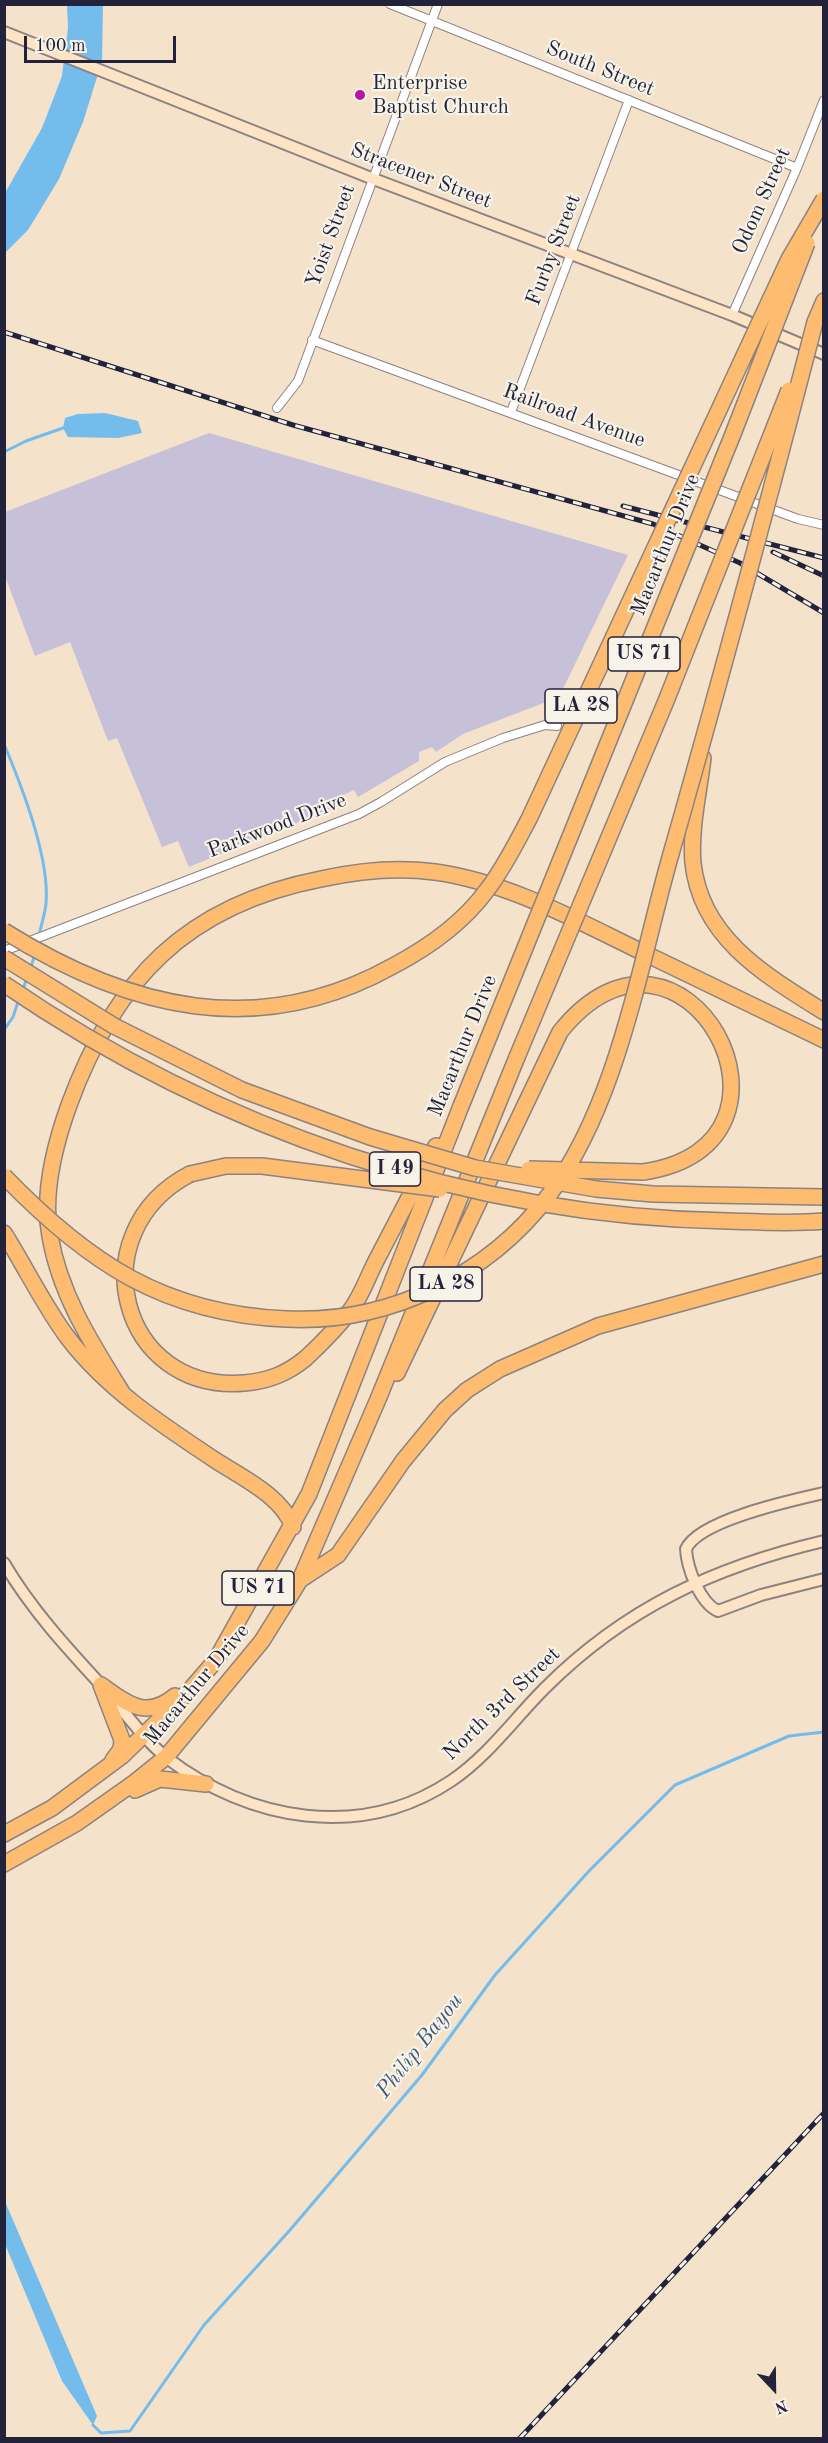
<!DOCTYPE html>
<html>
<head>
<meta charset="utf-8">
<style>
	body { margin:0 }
	#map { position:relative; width:828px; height:2443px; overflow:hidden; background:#f4e2ca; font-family:"Old Standard TT",serif }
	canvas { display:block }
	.frame { position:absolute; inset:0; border:6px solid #22223b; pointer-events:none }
	.north { position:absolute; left:744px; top:2359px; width:60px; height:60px; -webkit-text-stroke:4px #f7f3e8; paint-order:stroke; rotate:158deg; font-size:16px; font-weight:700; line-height:24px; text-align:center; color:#22223b }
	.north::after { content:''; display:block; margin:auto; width:21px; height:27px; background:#22223b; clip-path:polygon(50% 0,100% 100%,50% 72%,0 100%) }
	.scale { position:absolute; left:24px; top:36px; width:152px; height:27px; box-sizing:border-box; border:3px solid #22223b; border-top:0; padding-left:8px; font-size:18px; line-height:21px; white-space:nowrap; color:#22223b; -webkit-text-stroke:4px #f7f3e8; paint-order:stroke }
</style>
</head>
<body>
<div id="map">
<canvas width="828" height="2443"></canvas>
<div class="frame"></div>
<div class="north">N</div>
<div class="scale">100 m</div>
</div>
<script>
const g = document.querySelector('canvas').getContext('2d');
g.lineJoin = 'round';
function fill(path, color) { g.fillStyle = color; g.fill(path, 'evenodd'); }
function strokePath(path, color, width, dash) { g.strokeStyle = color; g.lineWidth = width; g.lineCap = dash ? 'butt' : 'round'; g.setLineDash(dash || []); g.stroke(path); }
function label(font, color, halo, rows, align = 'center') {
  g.font = font + ' "Old Standard TT",serif'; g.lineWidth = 4.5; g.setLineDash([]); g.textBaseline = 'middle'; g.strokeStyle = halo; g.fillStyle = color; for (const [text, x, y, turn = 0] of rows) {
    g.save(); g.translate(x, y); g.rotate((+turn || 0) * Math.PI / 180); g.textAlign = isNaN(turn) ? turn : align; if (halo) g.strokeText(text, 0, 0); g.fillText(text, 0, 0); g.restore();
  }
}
fill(new Path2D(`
	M209,433L628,555L559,697L463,734L436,752L432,747L419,752V761L358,797L354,790L341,796L343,804L189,867L178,841L162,847L117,738L108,741L70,642L35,656L5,576V512Z`), '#c7c0d9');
fill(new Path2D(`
	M67,5H103L102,61L83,122L59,179L28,230L5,253V193L42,128L62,76L68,28Z
	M105,413L138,421L142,433L118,438L68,437L63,428L65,418L78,414Z
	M4,2199L97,2416L93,2425L62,2381L5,2244Z`), '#73bcec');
strokePath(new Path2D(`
	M4,452L26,441L63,428
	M4,744C22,787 50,858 46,904C45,914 41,925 39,936
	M31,967L35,954
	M23,990L27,977
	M4,1030L13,1017L19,999
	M93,2425L101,2433L130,2431L204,2325L290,2230L422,2075L495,1975L589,1871L675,1785L789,1736L824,1732`), '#73bcec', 3);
const street = new Path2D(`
	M390,4L797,168
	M732,315L797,168L824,100
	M312,340L798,519L824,525
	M277,408L298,381L438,4
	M511,412L629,100
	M4,951L359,814L381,802L445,762L503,738L545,725L557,726`);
const secondary = new Path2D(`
	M4,32L371,178L732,315L824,354
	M824,1493C793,1500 699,1520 686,1549C687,1568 700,1603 718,1611L761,1595L824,1579
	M4,1563C31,1609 67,1648 102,1686C123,1709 143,1739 167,1758C249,1821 361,1841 451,1781C488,1756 514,1719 545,1688C625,1608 714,1567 824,1541`);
const highway = new Path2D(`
	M815,322L824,301
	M703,758C699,792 690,829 693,863C701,938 765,975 824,1012
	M190,1174C79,1232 119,1393 244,1383C268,1381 287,1374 306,1358C321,1344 337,1328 350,1311C361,1297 368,1276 377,1259C397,1221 416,1184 436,1146
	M4,1233C26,1268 44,1306 68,1338C107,1389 162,1425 215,1460C241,1477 282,1496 293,1527
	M397,1373L560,1032C683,878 828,1146 643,1172
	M123,1394C92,1344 60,1295 50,1236C42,1194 55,1144 69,1105C115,979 187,905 321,879C357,871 398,867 435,872C508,882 578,921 644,953C704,982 764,1011 824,1040
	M300,1580L338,1555L403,1461L445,1410L467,1390L500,1369L598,1326L824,1264
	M101,1685C128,1704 146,1720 175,1696
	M101,1685L122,1740L121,1749L113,1760
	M135,1790L160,1779L206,1784
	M4,1834L52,1808L122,1756L191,1689L216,1660L309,1494L461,1106
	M4,1864L77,1823L135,1782L166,1757L262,1641L300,1580L379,1397L517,1057`);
strokePath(street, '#8b8282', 10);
strokePath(secondary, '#8b8282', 14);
strokePath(highway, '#8b8282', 18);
strokePath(street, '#fff', 8);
strokePath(secondary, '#fee4c5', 10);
strokePath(highway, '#fdbc6f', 15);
const rail = new Path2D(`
	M4,332L293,425L653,524L740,563L824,613
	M623,506L824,558
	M773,552L824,576
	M520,2438L824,2113`);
strokePath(rail, '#22223b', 5);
strokePath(rail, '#f7f3e8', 3, [9]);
const highwayBridge = new Path2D(`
	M4,931C129,1009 258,1041 393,966C429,947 463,923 487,890C504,868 516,843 529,819L789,259L824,199
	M4,958L114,1026L242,1090L370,1137L475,1168L596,1189L653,1194L824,1197
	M4,984C217,1130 470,1217 728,1221C760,1222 792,1224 824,1221
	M517,1057L666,701L789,390
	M461,1106L733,434L807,243
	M529,1169L643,1172
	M190,1174L226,1166H262L440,1189
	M4,1176C87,1262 164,1314 286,1319C388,1324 488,1276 549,1195C617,1105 639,968 669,861C720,682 768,503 815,322`);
strokePath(highwayBridge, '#8b8282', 18, []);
strokePath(highwayBridge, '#fdbc6f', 15);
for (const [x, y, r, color] of [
	[360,95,6,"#b5179e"]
]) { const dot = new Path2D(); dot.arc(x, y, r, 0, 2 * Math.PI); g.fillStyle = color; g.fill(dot); strokePath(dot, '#f7f3e8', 2); }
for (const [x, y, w] of [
	[644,654,72],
	[581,706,72],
	[395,1169,51],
	[446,1284,72],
	[258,1588,72]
]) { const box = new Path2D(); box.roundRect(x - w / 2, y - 17, w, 34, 4.5); g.fillStyle = '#f7f3e8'; g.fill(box); strokePath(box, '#22223b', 1.5); }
label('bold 20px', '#22223b', null, [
	["US 71",644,654],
	["LA 28",581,706],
	["I 49",395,1169],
	["LA 28",446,1284],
	["US 71",258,1588]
]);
label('21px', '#22223b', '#f7f3e8', [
	["South Street",600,69,22],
	["Stracener Street",421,176,21],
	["Odom Street",762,201,-66],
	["Yoist Street",331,236,-70],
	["Furby Street",554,250,-69],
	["Railroad Avenue",574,416,20],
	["Macarthur Drive",666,545,-68],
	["Parkwood Drive",277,826,-21],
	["Macarthur Drive",463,1046,-68],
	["Macarthur Drive",197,1685,-50],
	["North 3rd Street",502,1704,-44]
]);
label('21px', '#22223b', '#f7f3e8', [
	["Enterprise",372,83],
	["Baptist Church",372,107]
], 'left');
label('italic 22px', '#3e5879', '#f7f3e8', [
	["Philip Bayou",420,2046,-52]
]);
</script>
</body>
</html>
